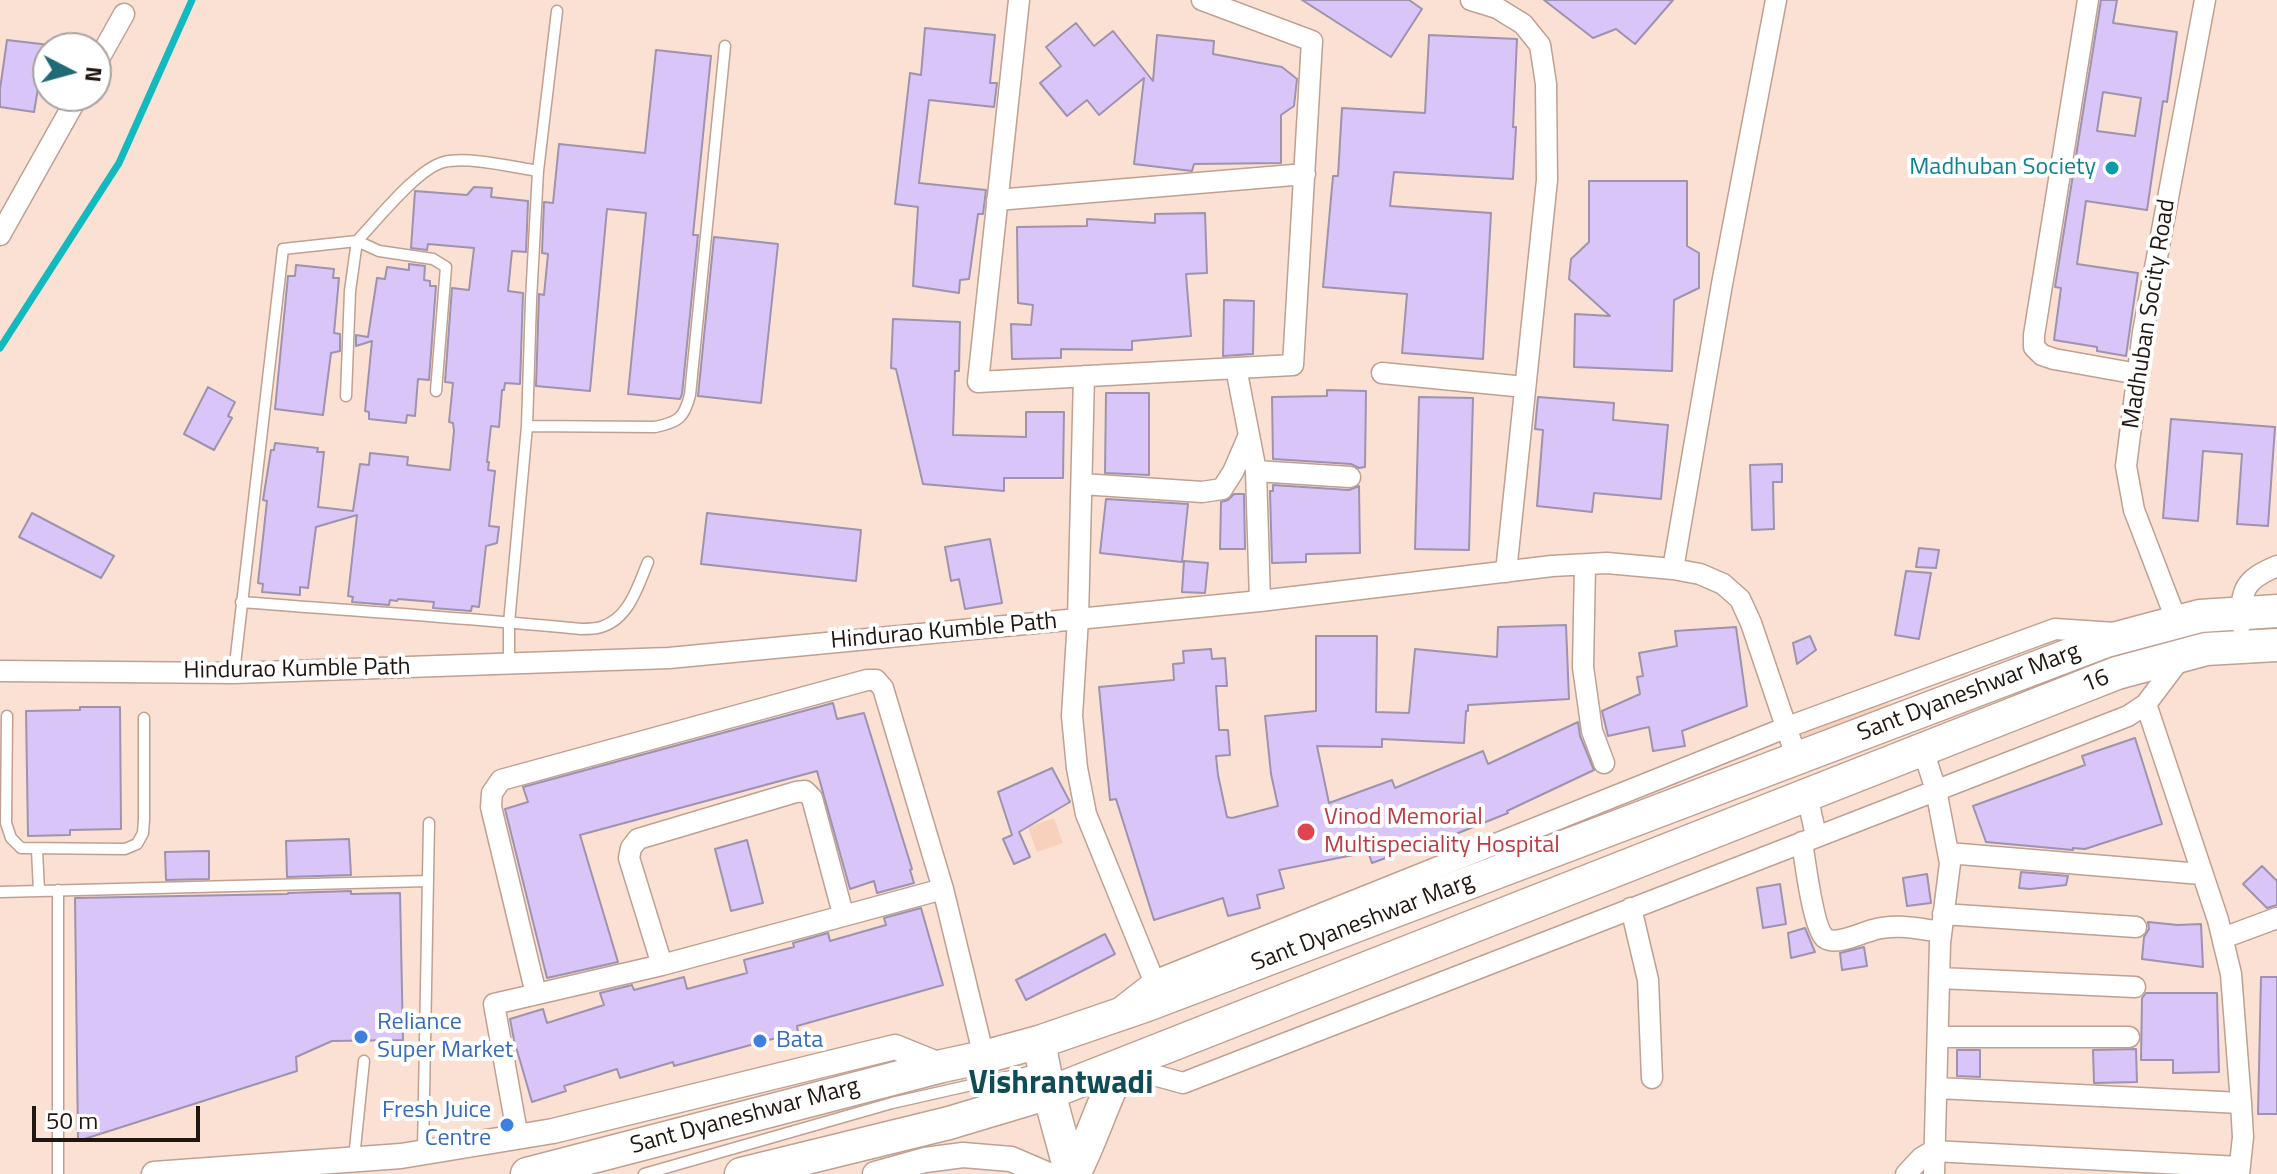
<!DOCTYPE html>
<html>
<head>
<meta charset="utf-8">
<style>
	body { margin:0 }
	#map { position:relative; width:2277px; height:1174px; overflow:hidden; background:#fbe1d4; font-family:"Titillium Web",sans-serif }
	canvas { display:block }
	.north { position:absolute; left:32px; top:32px; width:80px; height:80px; box-sizing:border-box; background:#fff; border:2px solid #a6a29f; border-radius:50%; rotate:96deg; font-size:22px; font-weight:700; line-height:32px; text-align:center; color:#211610 }
	.north::after { content:''; display:block; margin:auto; width:28px; height:36px; background:#206a75; clip-path:polygon(50% 0,100% 100%,50% 72%,0 100%) }
	.scale { position:absolute; left:32px; top:1106px; width:168px; height:36px; box-sizing:border-box; border:4px solid #211610; border-top:0; padding-left:10px; font-size:24px; line-height:28px; white-space:nowrap; color:#211610; -webkit-text-stroke:6px #fff; paint-order:stroke }
</style>
</head>
<body>
<div id="map">
<canvas width="2277" height="1174"></canvas>
<div class="north">N</div>
<div class="scale">50 m</div>
</div>
<script>
const g = document.querySelector('canvas').getContext('2d');
g.lineJoin = 'round';
function fill(path, color) { g.fillStyle = color; g.fill(path, 'evenodd'); }
function strokePath(path, color, width, dash) { g.strokeStyle = color; g.lineWidth = width; g.lineCap = dash ? 'butt' : 'round'; g.setLineDash(dash || []); g.stroke(path); }
function label(font, color, halo, rows, align = 'center') {
  g.font = font + ' "Titillium Web",sans-serif'; g.lineWidth = 8; g.setLineDash([]); g.textBaseline = 'middle'; g.strokeStyle = halo; g.fillStyle = color; for (const [text, x, y, turn = 0] of rows) {
    g.save(); g.translate(x, y); g.rotate((+turn || 0) * Math.PI / 180); g.textAlign = isNaN(turn) ? turn : align; if (halo) g.strokeText(text, 0, 0); g.fillText(text, 0, 0); g.restore();
  }
}
fill(new Path2D(`
	M1886,697L1891,709L1802,744L1799,729Z
	M1054,818L1063,843L1037,852L1028,827Z`), '#f8d1bd');
strokePath(new Path2D(`
	M0,348L119,163L192,0`), '#12b9bf', 7);
const building = new Path2D(`
	M1302,0H1409L1422,9L1391,57Z
	M1544,0H1673L1635,44L1616,29L1593,38Z
	M2101,0H2117L2113,23L2177,32L2167,102L2163,101L2147,210L2086,201L2077,264L2138,273L2126,356L2097,351V347L2054,340L2061,288L2055,287ZM2103,92L2141,98L2135,136L2097,131Z
	M1076,23L1094,46L1113,31L1153,81L1157,35L1214,41L1213,54L1282,67L1297,79L1294,106L1281,115V163L1194,164L1192,171L1134,164L1144,78L1099,115L1087,100L1067,116L1040,83L1061,66L1046,47Z
	M925,28L995,35L990,83H997L994,107L929,100L919,183L986,190L983,214H978L969,279L960,280L959,293L913,286L918,207L895,204L910,73L921,75Z
	M1429,35L1517,39L1513,127H1516L1513,179L1394,172L1390,206L1491,213L1483,359L1402,353L1407,294L1323,287L1333,176H1338L1342,108L1425,113Z
	M7,40L50,45L48,48V65H42L34,112L0,107V89Z
	M656,50L711,56L693,235H698L682,394L680,399L628,394L646,213L607,209L590,391L536,386L539,294L544,295L548,254L542,253L544,202L553,203L559,144L645,153Z
	M1589,181H1687V246L1699,253V288L1674,300L1672,371L1574,367L1575,314L1610,316L1569,279L1571,259L1589,242Z
	M474,187L492,188L491,197L528,201L526,252L512,251L508,291L523,293L520,384L505,383L504,390H502L499,427L491,426L487,462H489L488,470L495,471L489,526L499,527L497,543L486,546L479,607L472,606L471,611L433,608L434,602L398,599L397,601L390,600L389,605L352,602L353,597L348,596L357,515L316,527L308,588L300,587V595L262,592L263,584L258,583L267,501L263,500L271,450H274L275,443L318,448L317,452H324L318,507L353,511L360,464L369,465L370,453L408,457L407,465L450,470L454,431L453,423L449,422L453,383L445,382L452,288L469,290L474,248L428,244L427,250L411,248L415,191L467,195Z
	M1205,213L1207,273L1186,274L1191,336L1132,341V350L1061,349V358L1012,359L1011,324L1031,325L1033,305L1018,303L1017,227L1087,226V219L1155,223V214Z
	M714,237L778,244L761,403L698,396Z
	M409,264L425,266L424,280L430,281V286H436L429,380L418,379L415,416L407,415L406,423L369,419V412L365,411L372,341L356,346V335L368,337L377,278L385,279L387,267L409,270Z
	M296,265L334,269L333,278H339L334,333L340,334V351L331,353L323,415L275,409L288,276H295Z
	M1224,300L1254,301L1253,354L1223,356Z
	M893,319L960,322L959,371H955L953,435L1026,437V412H1064L1063,478H1004V491L923,484L896,369L891,368Z
	M208,387L235,402L228,416L232,418L214,450L184,434Z
	M1327,390L1366,391L1365,467L1359,468L1351,464L1273,459L1272,397L1327,396Z
	M1106,393H1149V475L1105,473Z
	M1419,397L1473,398L1469,550L1415,549Z
	M1538,397L1614,403L1613,420L1668,425L1661,499L1594,493L1592,512L1537,506L1543,430L1535,429Z
	M2171,419L2275,427L2268,526L2237,524L2242,454L2203,451L2198,521L2163,518Z
	M1782,464V482H1773L1774,529L1752,530L1750,465Z
	M1273,485L1349,490L1359,486L1360,553L1306,554V562L1272,563L1270,491H1273Z
	M1234,494H1244L1245,549H1220L1221,502L1228,500Z
	M1106,499L1188,504L1182,562L1100,553Z
	M32,513L114,556L101,578L19,537Z
	M707,513L861,530L856,581L701,564Z
	M990,539L1002,603L965,609L959,579L951,581L945,547Z
	M1919,548L1939,550L1936,568L1916,567Z
	M1184,561L1208,563L1205,593L1182,592Z
	M1906,571L1931,573L1919,639L1895,635Z
	M1566,625L1569,699L1468,705V711H1466L1464,743L1382,739V747L1317,746L1329,803L1392,780L1395,788L1483,751L1488,764L1578,722L1580,736L1594,770L1507,811L1508,813L1436,842L1435,840L1372,863L1368,852L1279,870L1284,888L1257,895L1260,908L1228,916L1223,898L1154,920L1116,799L1110,800L1099,687L1174,680L1173,664L1184,663L1183,651L1211,649L1212,659L1225,658L1227,686H1216L1219,730H1228L1230,755L1216,756L1218,775L1227,817L1232,818L1278,806L1271,774L1265,716L1316,711V636H1377L1376,712L1409,713L1415,649L1497,657L1498,627Z
	M1736,627L1747,706L1682,731L1685,746L1653,751L1649,727L1608,736L1602,711L1640,694L1637,677L1643,676L1639,653L1677,646L1675,631Z
	M1810,636L1816,650L1797,664L1793,643Z
	M833,703L837,719L864,713L912,869L910,870L914,883L877,893L874,881L850,889L817,771L580,835L618,962L547,978L505,809L528,802L523,787Z
	M80,707H120L121,829L70,830V835L28,836L26,711L80,710Z
	M2135,738L2162,824L2085,849L2073,848V850L1986,842L1973,806L2085,765L2082,756Z
	M1052,768L1070,802L1019,832L1030,857L1014,864L1003,839L1012,835L998,792Z
	M349,839L351,875L287,877L286,841Z
	M747,840L763,903L731,911L715,849Z
	M209,851V879L166,880L165,852Z
	M2262,866L2277,881V905L2267,908L2243,884Z
	M2021,872L2068,876L2066,885L2030,889L2019,888Z
	M1927,874L1931,903L1907,906L1903,878Z
	M1780,884L1786,924L1763,928L1757,888Z
	M351,891V894L400,893L403,1040L332,1041L296,1057L297,1071L78,1141L75,898L288,894V893Z
	M921,908L943,985L797,1026L798,1032L674,1066L673,1062L620,1078L617,1069L564,1086L566,1091L532,1102L514,1040L510,1019L543,1009L547,1023L604,1005L600,993L632,985L634,990L684,977L687,989L747,973L744,960L794,947L793,943L828,933L830,941L886,925L884,918Z
	M2148,922L2178,925L2201,924L2203,967L2142,959L2144,937L2149,929Z
	M1805,928L1815,952L1791,958L1788,933Z
	M1105,934L1115,954L1026,1000L1016,980Z
	M1864,947L1867,966L1842,970L1840,953Z
	M2261,977H2277V1114H2258Z
	M2146,993H2217L2219,1072L2173,1073V1060H2141L2142,998Z
	M2136,1049L2137,1082L2094,1083L2093,1050Z
	M1957,1050H1980V1077L1957,1076Z`);
fill(building, '#d9c5f7');
strokePath(building, '#9d93ae', 2);
const service = new Path2D(`
	M346,396L350,291L357,241L379,251L433,259L446,267L436,391
	M527,426L655,427C679,422 684,418 690,395L725,46
	M241,602C355,611 468,618 581,629C587,629 595,629 601,627C629,619 638,586 648,562
	M509,664V623L527,426L531,300L538,171L557,11
	M234,673L283,249L357,241C377,220 418,168 444,162C467,156 513,167 538,171
	M7,716L6,823L11,838L21,848L125,849L137,844L143,833L144,819V718
	M37,850L39,891
	M58,890V1174
	M0,892L428,881
	M423,1151L429,823
	M354,1158L364,1061
	M644,1174L892,1103L1042,1069`);
const minor = new Path2D(`
	M1019,0L978,382L1293,365L1312,41L1202,0
	M1471,0L1497,8L1523,24L1540,45L1546,84L1547,180L1506,572
	M2088,0L2034,335V347L2042,355L2054,359L2138,374
	M96,64L124,14
	M997,200L1305,174
	M0,235L78,96
	M1236,368L1256,471L1260,601
	M1382,373L1525,387
	M1084,376L1078,619L1072,716L1077,768L1086,814L1154,981
	M1256,471L1350,477
	M1082,484L1202,492L1222,489L1233,472L1249,435
	M1585,565L1583,667L1592,731L1604,763
	M1673,569L1722,284L1776,0
	M2177,622L2134,510L2126,466L2143,332L2205,0
	M2241,624C2241,589 2244,580 2277,566
	M0,671L234,673L669,658L1078,619L1260,601L1552,566L1607,563L1673,569L1700,574L1723,584L1740,599L1751,623L1797,759
	M2146,704L2218,920L2231,974L2241,1103L2243,1137L2239,1174
	M1923,750L1936,790L1950,863L1940,943L1934,1174
	M1807,795L1816,836
	M1802,842C1805,860 1813,928 1825,938C1836,946 1861,933 1873,930C1896,923 1919,929 1941,932
	M1948,853L2201,874
	M1631,908L1648,980L1652,1078
	M1943,914L2136,927
	M2223,938L2277,918
	M662,965L629,858L631,848L638,839L796,792L805,791L812,798L843,914
	M1939,978L2135,987
	M536,994L491,807L492,793L501,780L867,680H876L883,688L943,889L984,1057
	M1122,1006L1154,981L1785,728L2055,629L2115,633
	M1938,1037H2129
	M1121,1066L1183,1083L2128,716L2146,704L2183,655
	M1937,1088L2241,1103
	M518,1138L494,1004L662,965L943,889
	M1906,1174L1921,1158L1933,1151L2240,1167`);
const tertiary = new Path2D(`
	M154,1174L401,1156L553,1131L895,1047L942,1066
	M875,1174L925,1160L963,1155L1011,1159L1046,1174`);
const primary = new Path2D(`
	M1039,1042L1049,1093L1071,1174
	M527,1174L942,1066L984,1057L1039,1042L1147,1005L2106,641L2200,616L2277,611
	M741,1174L949,1123L1049,1093L2117,673L2206,649L2277,645
	M1074,1174C1092,1139 1103,1101 1121,1066`);
strokePath(service, '#bfa091', 13);
strokePath(minor, '#bfa091', 23);
strokePath(tertiary, '#bfa091', 27);
strokePath(primary, '#bfa091', 35);
strokePath(service, '#fff', 10);
strokePath(minor, '#fff', 20);
strokePath(tertiary, '#fff', 24);
strokePath(primary, '#fff', 32);
for (const [x, y, r, color] of [
	[2112,168,8,"#0f9aa8"],
	[1306,832,10,"#e0444e"],
	[361,1037,8,"#3f7fe0"],
	[760,1041,8,"#3f7fe0"],
	[507,1125,8,"#3f7fe0"]
]) { const dot = new Path2D(); dot.arc(x, y, r, 0, 2 * Math.PI); g.fillStyle = color; g.fill(dot); strokePath(dot, '#fff', 3); }
label('24px', '#0d838f', '#fff', [
	["Madhuban Society",2096,168]
], 'right');
label('24px', '#211610', '#fff', [
	["Madhuban Socity Road",2150,314,-81],
	["Hindurao Kumble Path",944,632,-5],
	["Hindurao Kumble Path",297,670,-1],
	["16",2096,682,-21],
	["Sant Dyaneshwar Marg",1969,693,-21],
	["Sant Dyaneshwar Marg",1363,923,-21],
	["Sant Dyaneshwar Marg",745,1117,-15]
]);
label('24px', '#be3a42', '#fff', [
	["Vinod Memorial",1324,818],
	["Multispeciality Hospital",1324,846]
], 'left');
label('24px', '#366cbe', '#fff', [
	["Reliance",377,1023],
	["Super Market",377,1051],
	["Bata",776,1041],
	["Fresh Juice",491,1111,"right"],
	["Centre",491,1139,"right"]
], 'left');
label('bold 32px', '#0f4c55', '#fff', [
	["Vishrantwadi",1061,1085]
]);
</script>
</body>
</html>
